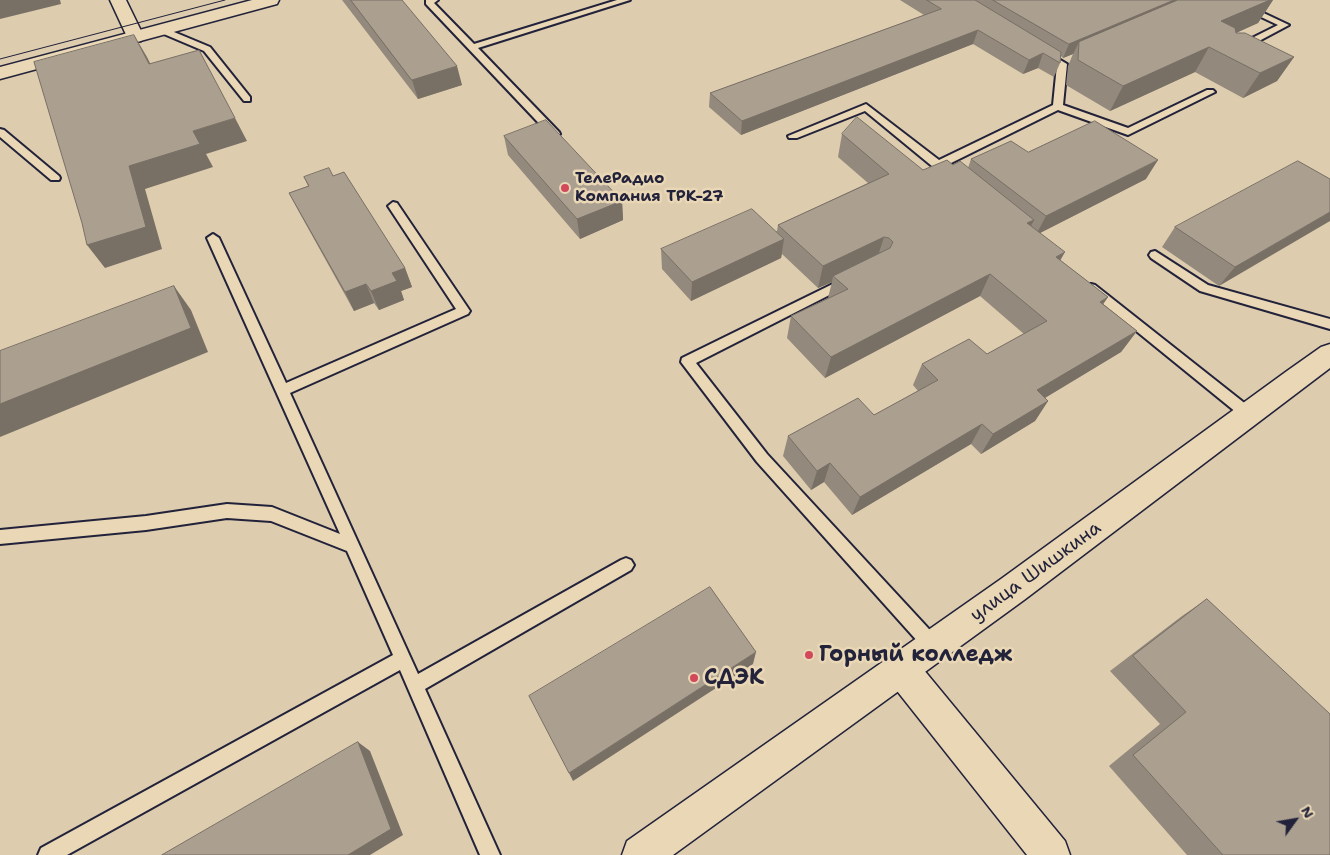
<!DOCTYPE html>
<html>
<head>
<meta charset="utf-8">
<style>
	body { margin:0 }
	#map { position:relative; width:1330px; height:855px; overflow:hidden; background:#ddccae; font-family:"Shantell Sans",sans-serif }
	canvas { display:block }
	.north { position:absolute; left:1270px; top:795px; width:50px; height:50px; -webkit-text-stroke:4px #e9d7b5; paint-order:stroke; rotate:58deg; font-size:14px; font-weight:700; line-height:20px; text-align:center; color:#22223b }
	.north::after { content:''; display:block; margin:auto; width:18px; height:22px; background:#22223b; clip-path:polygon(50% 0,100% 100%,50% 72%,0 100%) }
</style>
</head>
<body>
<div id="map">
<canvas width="1330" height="855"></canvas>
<div class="north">N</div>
</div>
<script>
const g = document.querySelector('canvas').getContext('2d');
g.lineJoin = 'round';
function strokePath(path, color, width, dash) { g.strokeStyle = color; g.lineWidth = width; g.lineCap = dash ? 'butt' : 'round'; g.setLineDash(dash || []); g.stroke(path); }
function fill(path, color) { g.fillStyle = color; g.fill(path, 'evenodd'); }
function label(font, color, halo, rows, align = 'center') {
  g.font = font + ' "Shantell Sans",sans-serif'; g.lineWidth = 5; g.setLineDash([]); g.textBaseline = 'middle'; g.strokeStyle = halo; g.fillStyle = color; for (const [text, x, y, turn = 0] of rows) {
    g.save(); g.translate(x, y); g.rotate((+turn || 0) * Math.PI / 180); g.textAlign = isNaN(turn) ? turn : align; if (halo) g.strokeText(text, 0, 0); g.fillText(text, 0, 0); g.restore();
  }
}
const service = new Path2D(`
	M426,0H438L434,3L474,44L617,0H630L478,48L559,132L560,134L555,137L551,136L426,4Z
	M1225,0H1236L1289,25L1244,49H1238V45L1278,25Z
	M162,27L210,47L250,97V101H244L204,51L159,32V28Z
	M1045,51L1067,64L1063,105L1128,128L1207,90H1213L1215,92L1128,135L1058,110L945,166L947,169L942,172L938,171L865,111L797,138H789L788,136L866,104L939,160L1053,105L1057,65L1042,56L1040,54Z
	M0,129L4,130L59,176L60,178L59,180H51L0,137Z
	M393,202L397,203L470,311L468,314L290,393L418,674L621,560L626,558L631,560L634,565L631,570L425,689L500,855H480L400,670L67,855H38L41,848L393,655L347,551L271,521L227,518L146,530L0,544V530L146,516L227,504L272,507L340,534L207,238L213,234L219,238L286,383L456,309L388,206Z
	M1155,251L1208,285L1330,319V329L1200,291L1151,258L1149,255L1151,252Z
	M847,277L851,278L853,281L851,284L696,363L767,454L940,641L942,647L940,653L934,655L928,653L757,462L681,362L682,358Z
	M1091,284L1095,285L1252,409L1254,413L1252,417L1247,418L1242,417L1087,291L1085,288L1087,285Z`);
const minor = new Path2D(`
	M110,0H126L144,37L141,41L135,42L129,41Z
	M902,653L914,658L1065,841L1070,855H1027L890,682L885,670L890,658Z`);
const secondary = new Path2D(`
	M252,0H279L277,4L0,79V67Z
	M1330,344V368L1024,600L673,855H622L627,841L1001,579L1287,371L1321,347Z`);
strokePath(service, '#22223b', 4);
strokePath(minor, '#22223b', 3);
strokePath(secondary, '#22223b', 3);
fill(service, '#e9d7b5');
fill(minor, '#e9d7b5');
fill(secondary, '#e9d7b5');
strokePath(new Path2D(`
	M0,59L225,0`), '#22223b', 1);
fill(new Path2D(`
	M342,0H402L462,85L418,99Z
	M900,0H1273L1258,23L1236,33L1294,57L1277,81L1243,98L1195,72L1110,111L1066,85L1068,66L1073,54L1063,58L1061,56L1060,63L1054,77L1038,68L1023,74L973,44L741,135L709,107L710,93L924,15Z
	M842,134L923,170L953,165L968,168L971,159L1028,152L1146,179L1040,233L1060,260L1108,297L1103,304L1137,331L1121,352L1045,398L1048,401L1035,421L981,454L971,444L852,515L824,482L811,490L783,456L788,436L874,415L918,391L913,385L922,364L987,354L1024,334L980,296L825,378L787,338L791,316L828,298L832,282L818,288L782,254L781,258L691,301L662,269L661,249L777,231L778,225L868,183L838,157Z
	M504,136L622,201L623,220L580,239L508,155Z
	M333,176L405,268L412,287L401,291L404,300L379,310L374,303L354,311L299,212L289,193L308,186L304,177Z
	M1330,179L1219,286L1162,247L1175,227Z
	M1207,599L1330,855H1187L1109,766L1160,724L1110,671L1182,616Z`), '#93897c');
fill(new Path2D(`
	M0,0H60L61,4L0,19Z
	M1174,0H1196L1079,42L1073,54L1063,58L1069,44Z
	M1270,0H1273L1258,23L1207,46L1221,21Z
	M978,30L973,44L741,135L742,121Z
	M134,35L147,57L162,87L149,64Z
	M1209,47L1195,72L1110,111L1123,86Z
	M1043,53L1038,68L1023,74L1029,60Z
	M1294,57L1277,81L1243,98L1260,73Z
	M457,66L462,85L418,99L412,80Z
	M235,118L247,141L206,154L213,167L145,189L162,249L105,268L87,245L129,166L193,131Z
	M1158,160L1146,179L1036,235L1046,216Z
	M622,201L623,220L580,239L577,219Z
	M1330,212V221L1219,286L1235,267Z
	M1034,220L1023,242L1027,223Z
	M884,237L877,259L833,276L832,282L818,288L823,266Z
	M784,239L781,258L691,301L692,282Z
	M1065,252L1052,275L1056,257Z
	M405,268L412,287L401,291L404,300L379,310L371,291L392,273Z
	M990,274L980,296L825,378L831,357Z
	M366,284L374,303L354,311L345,292Z
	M174,286L191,310L208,352L0,437V404Z
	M1108,297L1093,319L1100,302Z
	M1137,331L1121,352L1023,411L1037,390Z
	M1048,401L1035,421L981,454L993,434Z
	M982,424L971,444L852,515L860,497Z
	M830,463L824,482L811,490L817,471Z
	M756,652L753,664L573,781L569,773Z
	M358,742L370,751L403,835L370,855H348Z`), '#786f65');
const building = new Path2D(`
	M351,0H402L457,66L412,80Z
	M927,0H975L1061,52L1060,63L1043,53L1029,60L978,30L742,121L710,93L941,9Z
	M993,0H1174L1069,44Z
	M1178,0H1270L1221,21L1235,28L1236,33H1245L1294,57L1260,73L1209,47L1123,86L1078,60L1079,42Z
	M134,35L149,64L199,50L235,118L193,131L200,144L129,166L146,227L87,245L82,223L34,62Z
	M857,117L923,170L947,160L953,165L960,161L1034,220L1027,223L1065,252L1056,257L1108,297L1100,302L1137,331L1037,390L1048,401L993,434L982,424L860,497L830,463L817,471L788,436L858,398L874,415L938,380L922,364L969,339L987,354L1047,321L990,274L831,357L791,316L848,289L833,276L890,248L893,242L889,238L884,237L823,266L778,225L889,174L842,134Z
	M546,120L622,201L577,219L504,136Z
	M1095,121L1158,160L1046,216L971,159L1011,141L1028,152Z
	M1298,161L1330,179V212L1235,267L1175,227Z
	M329,168L333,176L344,172L405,268L392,273L397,281L371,291L366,284L345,292L289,193L309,186L304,177Z
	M752,209L784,239L692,282L661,249Z
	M174,286L191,328L0,404V351Z
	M710,587L756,652L569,773L529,696Z
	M1207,599L1330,714V855H1223L1133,755L1186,712L1133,656Z
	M358,742L391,829L348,855H162Z`);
fill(building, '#ab9f90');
strokePath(building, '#786f65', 1);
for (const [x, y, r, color] of [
	[565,188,5,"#d1495b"],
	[809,655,5,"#d1495b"],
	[694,678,5,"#d1495b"]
]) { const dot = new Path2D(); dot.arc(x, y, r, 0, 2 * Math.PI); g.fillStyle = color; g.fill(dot); strokePath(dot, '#e9d7b5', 2); }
label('bold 16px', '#22223b', '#e9d7b5', [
	["ТелеРадио",575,179],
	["Компания ТРК-27",575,197]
], 'left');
label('19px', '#22223b', '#e9d7b5', [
	["улица Шишкина",1036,572,-36]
]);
label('bold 22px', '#22223b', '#e9d7b5', [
	["Горный колледж",819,655],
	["СДЭК",704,678]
], 'left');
</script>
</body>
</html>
